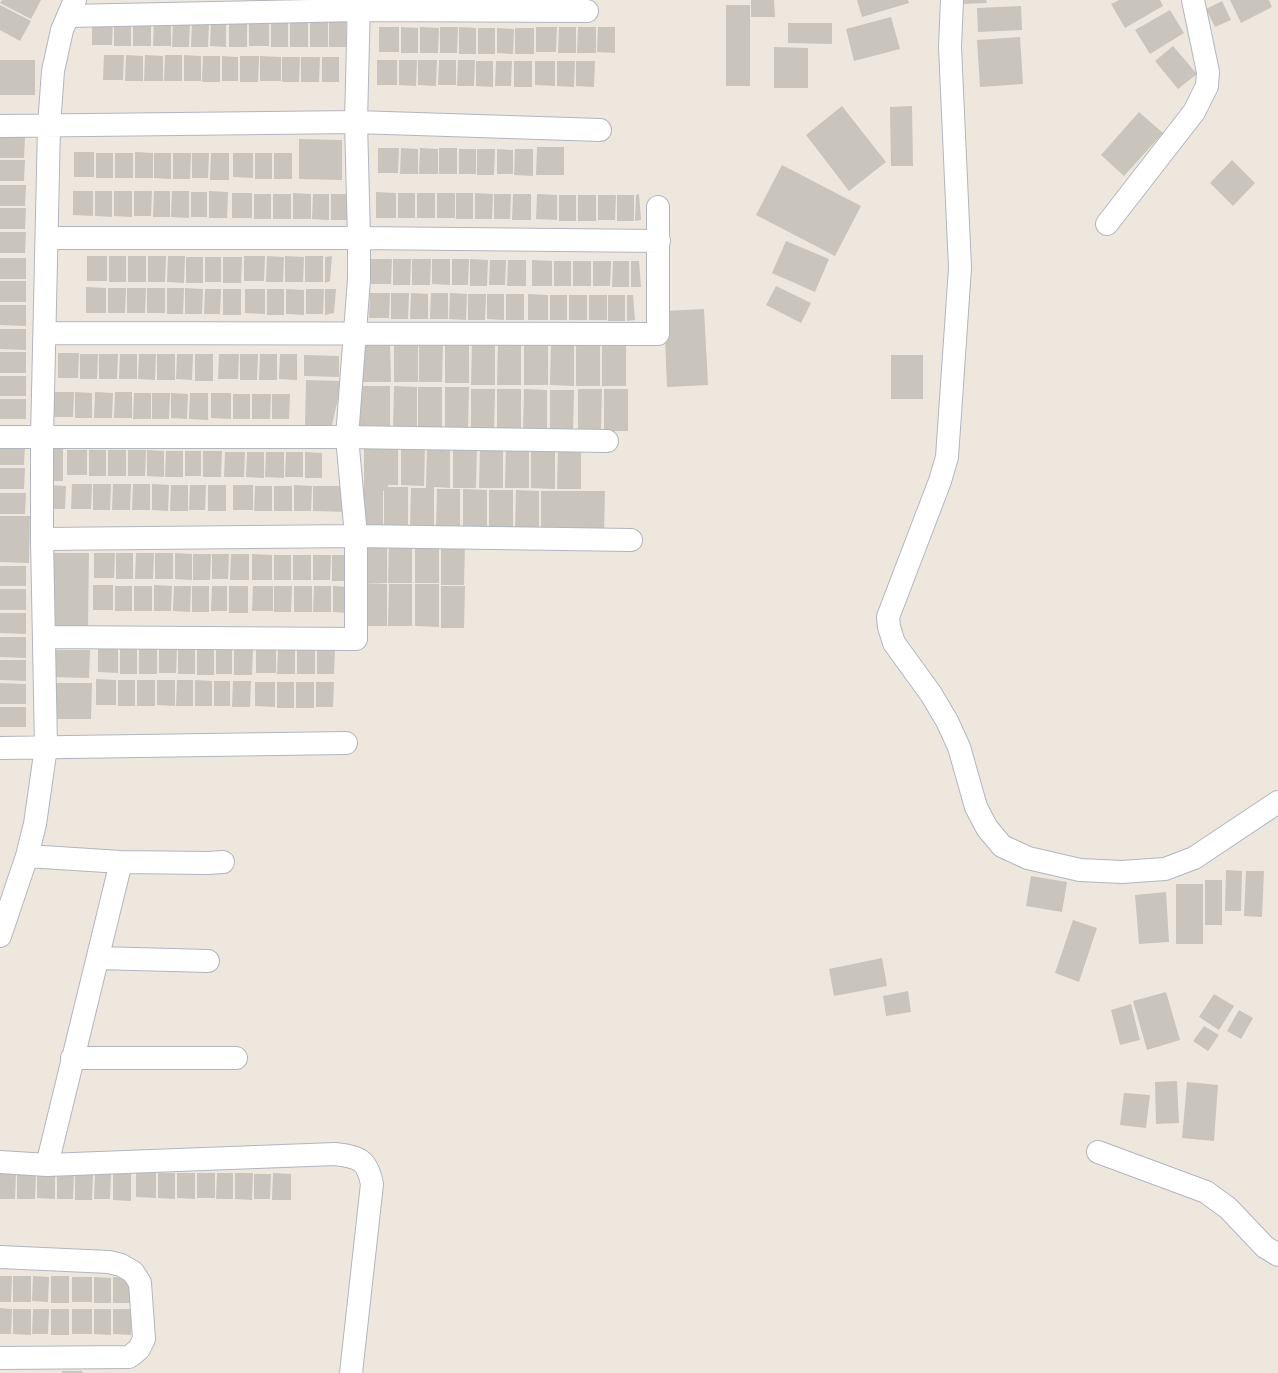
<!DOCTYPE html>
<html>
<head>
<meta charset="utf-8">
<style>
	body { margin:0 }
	canvas { display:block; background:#eee7de }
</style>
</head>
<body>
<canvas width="1278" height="1373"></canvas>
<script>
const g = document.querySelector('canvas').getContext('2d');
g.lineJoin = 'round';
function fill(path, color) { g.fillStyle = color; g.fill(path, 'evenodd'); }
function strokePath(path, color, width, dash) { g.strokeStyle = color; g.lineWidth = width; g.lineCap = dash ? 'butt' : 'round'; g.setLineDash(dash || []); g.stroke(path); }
fill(new Path2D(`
	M2,0H41L31,19L0,3Z
	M751,0H774L775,17H751Z
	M857,0H908L909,3L862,17Z
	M961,0H986L987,3L962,4Z
	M1119,0H1160L1163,6L1125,28L1111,4Z
	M1230,0H1269L1272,7L1241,23Z
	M1222,1L1231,20L1215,27L1206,9Z
	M0,5L31,21L20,41L0,30Z
	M726,5H750V86H726Z
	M1021,6L1022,30L978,32L977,8Z
	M1170,10L1184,33L1150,54L1135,30Z
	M891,17L900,49L854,61L846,29Z
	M92,20H113L112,45H92Z
	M114,20L131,21V46H114Z
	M133,20L151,21V46H133Z
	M154,20H171V46H153Z
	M173,20L190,21L189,47H172Z
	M192,21H209L208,47H191Z
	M211,21L226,22V47L210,46Z
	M229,21H247V47H229Z
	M249,21H269V46H249Z
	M271,21L288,22V47H271Z
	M290,21L308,22V47H290Z
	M310,21H328V47H310Z
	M329,21L346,22V47H329Z
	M788,23H832V44L788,43Z
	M379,27H399V52H379Z
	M401,27L418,28V53H401Z
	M420,27L439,28L438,53H420Z
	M440,27H458L457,53H440Z
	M459,27L476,28V54H459Z
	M536,27H557L556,52H536Z
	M559,27H576V53H558Z
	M578,27H596V53H577Z
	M598,27H615V53L597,52Z
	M478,28H495V54H478Z
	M497,28L514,29L513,54L497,53Z
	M515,28H534V54H515Z
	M1020,37L1023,84L980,87L977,40Z
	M1173,46L1197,74L1178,89L1155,61Z
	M774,47L808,48V88H774Z
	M104,55H124L123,80H103Z
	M126,55L143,56V81H125Z
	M145,55L163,56V81H144Z
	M165,55H182V81H164Z
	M184,55L201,56V81H184Z
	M203,56H220V82H202Z
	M222,56L238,57V81H222Z
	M240,56H259L258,82H240Z
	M260,56L281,57V81H260Z
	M282,57H300L299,82H282Z
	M301,57H320L319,82H301Z
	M322,57H339V82H322Z
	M0,60H35V95H0Z
	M377,60H397V85H377Z
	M399,60H417L416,86L399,85Z
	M418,60H437L436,86L418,85Z
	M439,60H456V85H438Z
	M458,60H475L474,86H457Z
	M476,61H493V87L476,86Z
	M496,61H512L511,86H495Z
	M514,61H532V87H514Z
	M535,61H555V86L535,85Z
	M557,61H575L574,87L557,86Z
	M576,61H595L594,87L576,86Z
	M842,106L886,162L849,191L806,135Z
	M912,106L913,166H891L890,107Z
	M1139,112L1163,133L1124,176L1101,155Z
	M0,137H25L24,158H0Z
	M299,139L342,140V180L299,179Z
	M537,147H564V175H536Z
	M378,148H399L398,173H378Z
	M401,148L418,149V174H400Z
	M420,148L438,149V174H419Z
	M439,148H457V174H439Z
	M459,149H476V174H459Z
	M477,149H495L494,175H477Z
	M497,149L513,150V174H497Z
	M515,149H533V176L514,175Z
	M74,152H94V177H74Z
	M135,152L153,153V178H135Z
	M96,153H113V178H96Z
	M115,153H133V178H115Z
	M154,153H171V179L154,178Z
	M173,153H191L190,179H173Z
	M192,153H209L208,178H192Z
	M211,153H229V180H210Z
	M233,153H253V178L233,177Z
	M255,153H272V179H255Z
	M274,153H292V179H274Z
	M0,160H25L24,181H0Z
	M1232,160L1255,183L1233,206L1210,183Z
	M782,165L861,206L835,256L756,215Z
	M0,185H26L25,206H0Z
	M73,191H93V216L73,215Z
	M95,191H112V217L95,216Z
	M114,191H132V217L114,216Z
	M134,191H152L151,216H134Z
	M154,191H170V217H153Z
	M172,191H189V218L171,217Z
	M209,191L228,192L227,218H209Z
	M191,192H207V217H191Z
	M376,192L396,193V218H376Z
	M232,193H252V218H232Z
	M293,193L311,194V219H293Z
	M398,193H415V218H398Z
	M417,193H435V218H417Z
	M437,193H455V218H437Z
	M456,193H473V219H456Z
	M475,193L493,194L492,219H475Z
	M254,194H271V219H254Z
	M273,194H291V219H273Z
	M313,194H329V220L312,219Z
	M331,194H349L348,220H331Z
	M494,194H511L510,219H494Z
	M513,194H531V220H512Z
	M537,194L557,195V220L536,219Z
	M639,194L641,220L635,221L636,195Z
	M559,195H576V221H559Z
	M578,195H596V221H578Z
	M598,195H616L615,220H598Z
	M617,195H634V221H617Z
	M0,208H26L25,229H0Z
	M0,232H26L25,253H0Z
	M786,241L829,259L815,292L772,273Z
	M87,256H107V281H87Z
	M109,256H126V282H109Z
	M128,256H146V282H128Z
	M148,256H166L165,282H148Z
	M168,256H185L184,283L167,282Z
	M244,256H265L264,281H244Z
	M267,256L284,257L283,282H266Z
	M285,256L304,257L303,282H285Z
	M305,256H323V282H305Z
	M332,256L330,281L325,283V257Z
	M186,257H203V283H186Z
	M205,257H221V282H205Z
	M223,257H242L241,283H223Z
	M0,258H26V279H0Z
	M371,259H392L391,284H371Z
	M393,259H411L410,285H393Z
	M412,259H431L430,285H412Z
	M432,259H450V285L432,284Z
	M452,259H469L468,285H452Z
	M470,259L488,260L487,286H470Z
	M490,260H506L505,285H489Z
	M508,260H526V286H507Z
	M532,260L552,261V286H532Z
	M554,261H571V286H554Z
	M573,261H591V286H573Z
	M593,261H611L610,286H593Z
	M613,261H629V287H612Z
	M631,261H639L641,287H631Z
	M0,281H26V302H0Z
	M776,286L811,303L801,323L766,305Z
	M86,287L106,288V313H86Z
	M108,288H126L125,313H108Z
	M127,288H146L145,313H127Z
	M147,288H165V313H147Z
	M167,288H184L183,314H167Z
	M185,288L203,289L202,314H185Z
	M205,289H221L220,314H204Z
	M223,289H241V315H223Z
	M245,289H265V314L245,313Z
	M267,289H284V315H267Z
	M286,289L304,290V315L286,314Z
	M306,289H324L323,314H306Z
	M325,289H336L334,313L325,315Z
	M370,293H390L389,318H369Z
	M391,293H409L408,319H391Z
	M411,293L428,294V319H410Z
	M431,293H448V319H430Z
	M450,293L467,294L466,320L449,319Z
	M468,294H486L485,320H468Z
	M487,294H504V320L487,319Z
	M506,294H524V320H506Z
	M528,294L548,295V320H528Z
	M550,295H567V320H550Z
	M569,295H587V320H569Z
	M589,295H607V320H589Z
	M608,295H625V321H608Z
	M627,295H633L635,320L627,321Z
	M0,305H26V326L0,325Z
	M704,309L708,385L667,387L664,311Z
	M0,329H26V350L0,349Z
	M394,340H418V382H394Z
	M419,340L443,341L442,382H419Z
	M355,341H390L391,382H356Z
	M445,341H469V383H445Z
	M472,342H495V385H471Z
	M498,343H521V385H497Z
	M524,343H548V385H524Z
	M551,344H574V386L550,385Z
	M576,344H600V386H576Z
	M602,344H626V386H602Z
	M0,352H26V373H0Z
	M58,353H79L78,378H58Z
	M80,354H98L97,379H80Z
	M99,354H118L117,379H99Z
	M120,354H137V379H119Z
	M139,354H156L155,380L138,379Z
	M157,354H175V380H157Z
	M177,354H193L192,380L176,379Z
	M195,354H213V381H195Z
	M219,354H239L238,379H218Z
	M240,354H258L257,380H240Z
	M260,354H277V380H259Z
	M280,354H297V380L279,379Z
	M304,355L339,356V377L304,376Z
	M891,355H923V399H891Z
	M0,376H26V396H0Z
	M306,380L342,381L332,425L305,427Z
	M353,386H390V429L353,428Z
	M394,386L417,387V429H393Z
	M418,387H442V429H418Z
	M445,387H469L468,429H445Z
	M471,389H495L494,431H471Z
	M497,389H521V431H497Z
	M524,389L547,390V432H523Z
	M578,389H602L601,431H578Z
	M604,389H628V431H604Z
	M550,390H574L573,432H550Z
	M53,392H74L73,417H53Z
	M75,392L92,393V418H75Z
	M95,392L113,393L112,418H94Z
	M115,392H132V418H114Z
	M134,393H151V419H133Z
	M152,393H170L169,419H152Z
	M171,393L188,394L187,419L171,418Z
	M190,393H208V420L189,419Z
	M211,393H231V419L211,418Z
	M233,394H250V419H233Z
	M252,394H271L270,419H252Z
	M272,394H290L289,419H272Z
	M0,399H26V419H0Z
	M374,443H398V485H388V487H408V529H384V491H383V529H359V487H364V449H374Z
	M401,443H425L424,486L401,485Z
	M46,444H63V481H46Z
	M0,445H25L24,465H0Z
	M427,445H450V488L434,487V530L410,529L411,488H426Z
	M453,445L477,446L476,488H453Z
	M480,446H503V488H479Z
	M506,446L529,447V488H505Z
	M531,447H555V489L531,488Z
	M558,447H581V489H557Z
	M67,450H87V475H67Z
	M89,450H106V476H89Z
	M108,450H126V476H108Z
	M128,450H146L145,476H128Z
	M147,450L164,451V477L147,476Z
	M166,451H183V477H165Z
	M185,451H201V476H185Z
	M203,451H222L221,477H203Z
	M225,452H245L244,477H224Z
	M247,452H264V478L246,477Z
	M266,452H284V478L265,477Z
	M286,452H303V477H285Z
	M305,452L322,453V478H305Z
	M0,468H25L24,489H0Z
	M72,484H92L91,509H71Z
	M93,484H111L110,510H93Z
	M113,484H131L130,510H112Z
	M133,484H150V510H132Z
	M152,484L169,485L168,511L152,510Z
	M47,485L66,486L65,509H47Z
	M171,485H188V511H170Z
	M190,485H206L205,510H189Z
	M208,485H226V511H208Z
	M233,485H253V510H233Z
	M294,485L312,486L311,511H294Z
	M255,486H272V511H254Z
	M274,486H292V511H274Z
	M313,486H347V512L313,511Z
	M437,489H460V531H436Z
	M463,489L487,490V532H463Z
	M489,490H513V532H489Z
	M516,490L539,491V532H515Z
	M541,491H605L604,532H541Z
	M0,493H26L25,514H0Z
	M0,516H30L29,563L0,562Z
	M363,540L387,541V583H363Z
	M389,540L412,541V583H388Z
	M415,541H439V583H415Z
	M441,542H465L464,585H441Z
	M48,553H89L88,627L48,626Z
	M94,553H115L114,578H94Z
	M116,553H133V579H116Z
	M136,553H154L153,579H135Z
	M155,553H173V579H155Z
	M175,553L192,554V580L175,579Z
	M193,554H211L210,580H193Z
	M212,554H229L228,579H212Z
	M231,554H249V580H230Z
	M252,554L272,555V580H252Z
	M274,555H291V580H274Z
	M293,555H311V580H293Z
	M313,555H331L330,580H313Z
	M332,555H349V581H332Z
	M0,566H26V586H0Z
	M363,583L387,584V626H363Z
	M389,584H412V626H388Z
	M415,584H439V627L415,626Z
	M93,585H113V610H93Z
	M154,585L172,586L171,611H154Z
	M115,586H132V611H115Z
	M134,586H152V611H134Z
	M174,586H191L190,612L173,611Z
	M192,586H209V612H192Z
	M212,586H227V611H211Z
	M229,586H248V613H229Z
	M253,586H273V611H252Z
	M274,586H292L291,612H274Z
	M294,586H312V612H294Z
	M314,586H331V612H313Z
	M333,586L350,587L349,613L333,612Z
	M441,586H465L464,628H441Z
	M0,589H26V610H0Z
	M0,613H26V634L0,633Z
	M0,637H26V658L0,657Z
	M98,648H118V673L98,672Z
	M120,648H137V674H120Z
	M139,648H157V674H139Z
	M159,648H177L176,673H159Z
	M178,648H195V674H178Z
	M197,648L214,649V675H197Z
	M234,648L253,649L252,675H234Z
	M256,648H276V673H256Z
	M278,648H295V674H277Z
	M297,648H315V674H297Z
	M317,648H335L334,674H317Z
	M216,649H232V674H216Z
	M50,650H90L89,678L50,677Z
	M0,660H26V681L0,680Z
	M96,679L116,680V705H96Z
	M118,680H135V706H118Z
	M137,680H155V706H137Z
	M157,680H175V706L157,705Z
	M177,680H193V706H176Z
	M195,680L212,681V706H195Z
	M214,681H230V706H214Z
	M233,681H251L250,707H232Z
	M255,682H275V707L255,706Z
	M277,682H294V708H277Z
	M296,682H314V708H296Z
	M316,682H334L333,707H316Z
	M0,683L26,684V704H0Z
	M54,683H92L91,719H53Z
	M0,707H26V727H0Z
	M1226,870L1242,871L1241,911H1225Z
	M1246,871H1264L1262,917L1244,916Z
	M1031,876L1067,882L1062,912L1026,906Z
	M1205,880H1222V925H1205Z
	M1176,884H1203V944H1176Z
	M1166,892L1169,942L1139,944L1135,895Z
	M1073,920L1097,928L1079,982L1055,973Z
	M882,958L887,986L834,996L829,969Z
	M908,991L911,1012L886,1016L883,996Z
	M1166,992L1180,1040L1147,1050L1133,1001Z
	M1214,994L1234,1006L1219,1030L1199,1017Z
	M1131,1004L1140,1040L1120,1045L1111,1010Z
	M1239,1010L1253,1018L1241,1039L1227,1031Z
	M1204,1026L1219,1035L1208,1051L1193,1041Z
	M1177,1081L1179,1123L1156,1124L1155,1082Z
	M1187,1082L1218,1085L1214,1141L1182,1138Z
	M1124,1093L1150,1095L1146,1128L1120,1125Z
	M0,1173H16L15,1199H0Z
	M17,1173H36L35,1199H17Z
	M37,1173H55V1199L37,1198Z
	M57,1173H74L73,1199H57Z
	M136,1173H156V1198L136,1197Z
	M158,1173H175V1199L158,1198Z
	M177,1173H195V1199L177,1198Z
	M197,1173H215V1198H197Z
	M217,1173H233V1199H216Z
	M235,1173H253L252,1200L235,1199Z
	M273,1173L291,1174V1200H272Z
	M75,1174H93L92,1200H75Z
	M95,1174H111L110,1199H94Z
	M113,1174H131V1201L113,1200Z
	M254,1174H271L270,1199H254Z
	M0,1276H12L11,1302H0Z
	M13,1276H31V1302H13Z
	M33,1276L49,1277L48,1302L32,1301Z
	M51,1276H69V1303H51Z
	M72,1277H92V1302H72Z
	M94,1277L111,1278V1303H94Z
	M113,1277L131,1278V1303H113Z
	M0,1308L12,1309L11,1334H0Z
	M13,1309H31V1335L13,1334Z
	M33,1309H49L48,1334H32Z
	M51,1309H69V1335H51Z
	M72,1309H92V1334H72Z
	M94,1309H111V1335L94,1334Z
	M113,1309H131V1335L113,1334Z
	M62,1371H82V1373H62Z`), '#c9c5bc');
const street = new Path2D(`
	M952,0L950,47L960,268L947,457L940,481L888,617L889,627L894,643L931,694L947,721L959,747L976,807L987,828L1002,846L1028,858L1080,870L1122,872L1165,869L1194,858L1278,802
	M69,16L359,10L587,11
	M0,126L356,122L600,130
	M1107,224L1194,112L1207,86L1208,72L1193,0
	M48,238H359L659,241
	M45,333L658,334V207
	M0,437H347L607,441
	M42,539L356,536L631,540
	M44,637L356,639V536L347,437L359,279V238L356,122L359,0
	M0,748L346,743
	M27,856L121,862L208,863L223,862
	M0,936L27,856L35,824L46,747L42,539V438L49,126L53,71L62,30L75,0
	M98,958L208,961
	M72,1058H236
	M1098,1152L1206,1192L1228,1208L1265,1247L1278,1255
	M0,1162L47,1165L335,1154C359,1157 367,1159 372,1184L351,1373
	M47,1165L121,862
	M0,1257L109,1262L121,1265L133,1272L140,1283L144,1339L139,1349L133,1354L129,1357L0,1358`);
strokePath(street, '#b2b5c0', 24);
strokePath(street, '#fff', 22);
</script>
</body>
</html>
